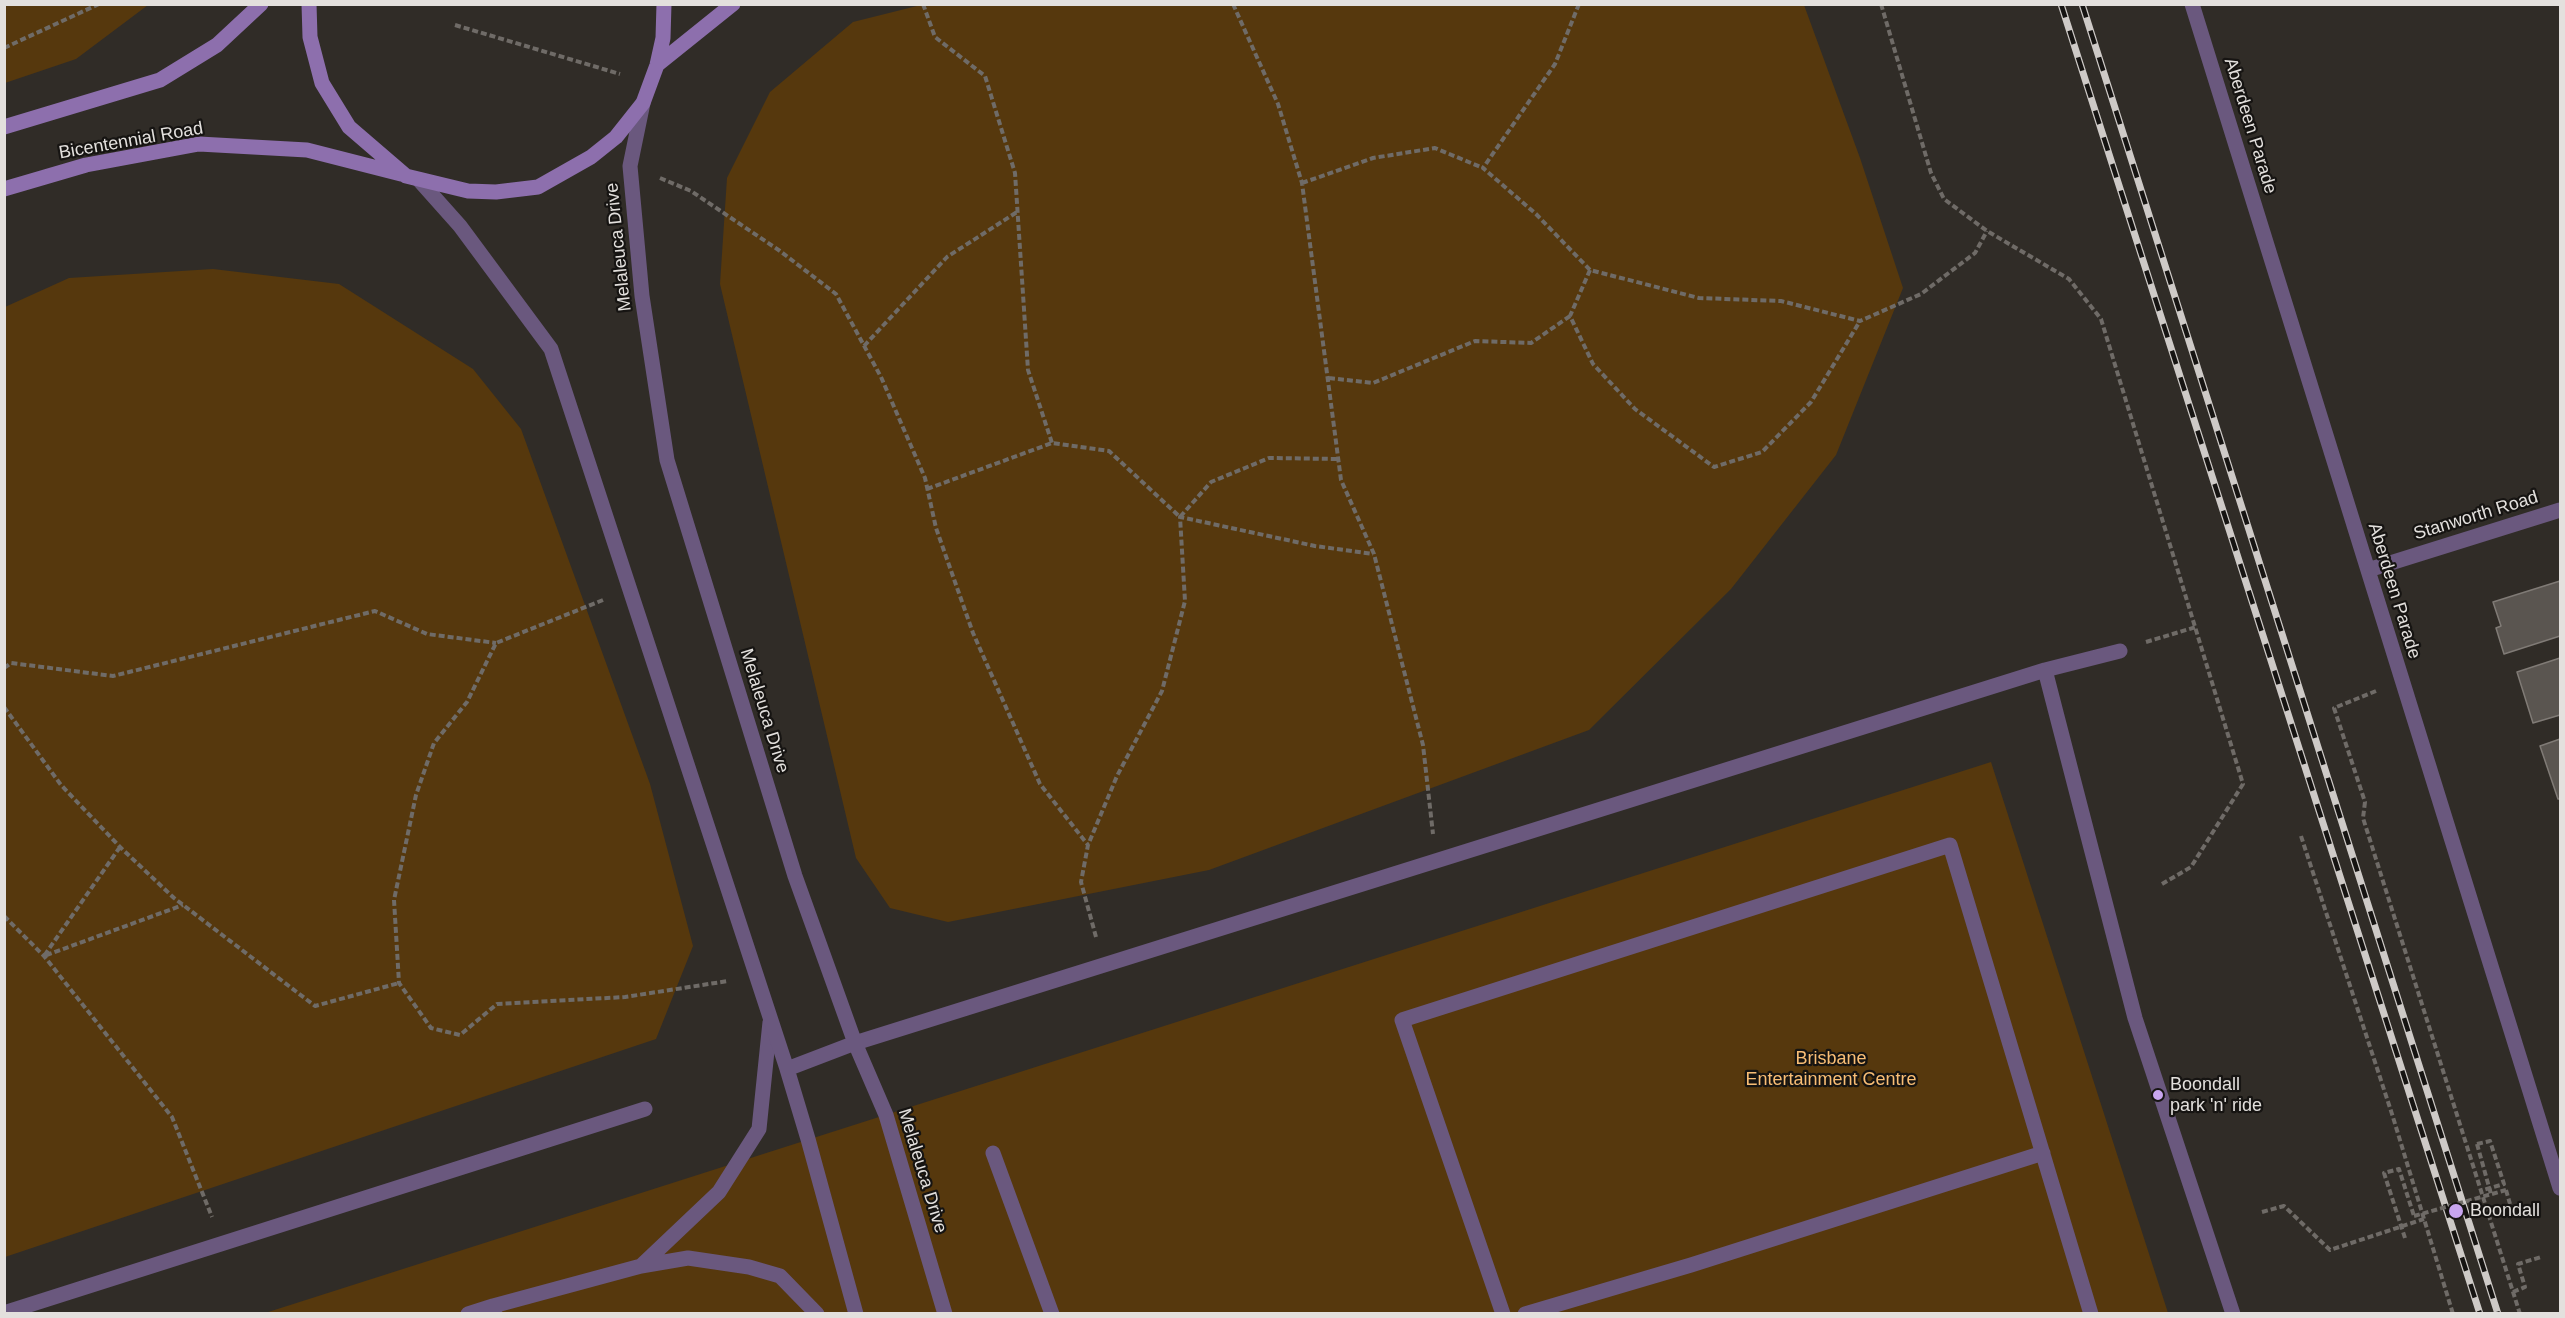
<!DOCTYPE html>
<html>
<head>
<meta charset="utf-8">
<style>
	body { margin:0 }
	#map { position:relative; width:2565px; height:1318px; overflow:hidden; background:#302c27; font-family:Helvetica,sans-serif }
	canvas { display:block }
	.frame { position:absolute; inset:0; border:6px solid #e3e0dd; pointer-events:none }
</style>
</head>
<body>
<div id="map">
<canvas width="2565" height="1318"></canvas>
<div class="frame"></div>
</div>
<script>
const g = document.querySelector('canvas').getContext('2d');
g.lineJoin = 'round';
function fill(path, color) { g.fillStyle = color; g.fill(path, 'evenodd'); }
function strokePath(path, color, width, dash) { g.strokeStyle = color; g.lineWidth = width; g.lineCap = dash ? 'butt' : 'round'; g.setLineDash(dash || []); g.stroke(path); }
function label(font, color, halo, rows, align = 'center') {
  g.font = font + ' Helvetica,sans-serif'; g.lineWidth = 4.5; g.setLineDash([]); g.textBaseline = 'middle'; g.strokeStyle = halo; g.fillStyle = color; for (const [text, x, y, turn = 0] of rows) {
    g.save(); g.translate(x, y); g.rotate((+turn || 0) * Math.PI / 180); g.textAlign = isNaN(turn) ? turn : align; if (halo) g.strokeText(text, 0, 0); g.fillText(text, 0, 0); g.restore();
  }
}
fill(new Path2D(`
	M4,5L5,4L148,5L76,59L5,83Z
	M921,5H1804L1860,158L1903,288L1836,455L1731,589L1589,730L1209,870L948,922L890,908L856,858L720,284L727,178L770,92L853,22Z
	M213,269L339,284L473,369L521,429L650,784L693,946L656,1039L5,1257V307L69,278Z
	M1991,762L2168,1313L262,1314Z`), '#56380d');
const building = new Path2D(`
	M2560,581V636L2504,654L2496,628L2501,626L2493,602Z
	M2560,658V715L2533,723L2517,672Z
	M2560,739V799H2558L2540,746Z`);
fill(building, '#5a5550');
strokePath(building, '#807b76', 1.5);
strokePath(new Path2D(`
	M923,4L935,37L985,76L1015,173L1028,370L1052,443
	M1233,4L1278,104L1302,183L1341,480L1374,554L1423,745L1433,834
	M1579,4L1555,64L1483,168L1536,214L1590,270L1699,298L1781,301L1860,321L1921,294L1975,253L1987,231
	M1881,4L1931,173L1944,199L1987,231L2069,279L2101,319L2243,784L2191,867L2162,884
	M455,25L620,74
	M4,48L99,4
	M660,178L691,191L780,251L836,294L881,377L925,478L936,528L973,633L1040,784L1088,845
	M1302,183L1373,158L1435,148L1483,168
	M1590,270L1570,316L1593,364L1635,409L1714,467L1762,452L1811,402L1860,321
	M864,346L947,257L1017,212
	M1329,378L1373,383L1475,341L1531,343L1570,316
	M927,489L1052,443L1109,451L1180,517L1211,482L1269,458L1339,459
	M603,600L496,643L467,702L434,743L416,795L394,900L399,983L431,1028L460,1035L497,1004L625,997L728,981
	M2146,642L2196,627
	M4,668L11,663L113,676L375,611L427,634L496,643
	M2376,691L2334,708L2365,802L2363,818L2520,1314
	M4,707L61,785L120,847L174,898L315,1006L399,983
	M2301,836L2392,1114L2453,1314
	M120,847L44,956L183,905
	M4,916L44,956L172,1117L212,1217
	M1096,937L1081,882L1088,845L1117,776L1162,691L1185,601L1180,517L1315,546L1373,554
	M2477,1144L2490,1141L2504,1184L2480,1191
	M2506,1190L2510,1204
	M2262,1212L2284,1206L2330,1250L2424,1219
	M2405,1238L2384,1173L2399,1169L2414,1216
	M2513,1292L2525,1287L2518,1264L2541,1257`), '#6f6b67', 4, [6, 3]);
strokePath(new Path2D(`
	M993,1153L1052,1314
	M641,1266L719,1192L759,1129L770,1022
	M493,1306L641,1266L688,1258L749,1267L780,1276L817,1314
	M4,1313L645,1109
	M468,1314L493,1306L495,1314
	M1503,1314L1402,1020L1950,845L2091,1314
	M1525,1314L1691,1265L2043,1153`), '#6a587e', 15);
strokePath(new Path2D(`
	M2192,4L2560,1188
	M643,103L630,166L642,296L667,460L795,876L855,1043L886,1115L945,1314
	M419,180L460,226L551,349L787,1069L808,1139L856,1314
	M2368,570L2560,510
	M2045,670L2135,1018L2233,1314
	M787,1069L855,1043L2045,670L2120,651`), '#6a587e', 15);
strokePath(new Path2D(`
	M309,4L310,37L322,83L349,127L406,176L468,191L496,192L538,187L591,157L616,137L643,103L657,65L663,38L664,4
	M657,65L733,4
	M4,127L160,80L217,45L261,4
	M4,189L86,165L199,144L307,150L401,174`), '#8d6fad', 15);
const rail = new Path2D(`
	M2061,4L2480,1314
	M2082,4L2498,1314`);
strokePath(rail, '#cecac7', 7);
strokePath(rail, '#161412', 4.5, [14]);
strokePath(new Path2D(`
	M2477,1144L2491,1194
	M2414,1216L2506,1190`), '#6f6b67', 4, [6, 3]);
for (const [x, y, r, color] of [
	[2158,1095,6,"#c8a5ef"],
	[2456,1211,8,"#c8a5ef"]
]) { const dot = new Path2D(); dot.arc(x, y, r, 0, 2 * Math.PI); g.fillStyle = color; g.fill(dot); strokePath(dot, '#161412', 2); }
label('18px', '#e3e0dd', '#161412', [
	["Aberdeen Parade",2250,126,73],
	["Bicentennial Road",131,141,-10],
	["Melaleuca Drive",619,247,-96],
	["Stanworth Road",2476,516,-17],
	["Aberdeen Parade",2394,591,73],
	["Melaleuca Drive",764,711,73],
	["Melaleuca Drive",922,1171,73]
]);
label('18px', '#f9be75', '#161412', [
	["Brisbane",1831,1059],
	["Entertainment Centre",1831,1080]
]);
label('18px', '#e3e0dd', '#161412', [
	["Boondall",2170,1085],
	["park 'n' ride",2170,1106],
	["Boondall",2470,1211]
], 'left');
</script>
</body>
</html>
